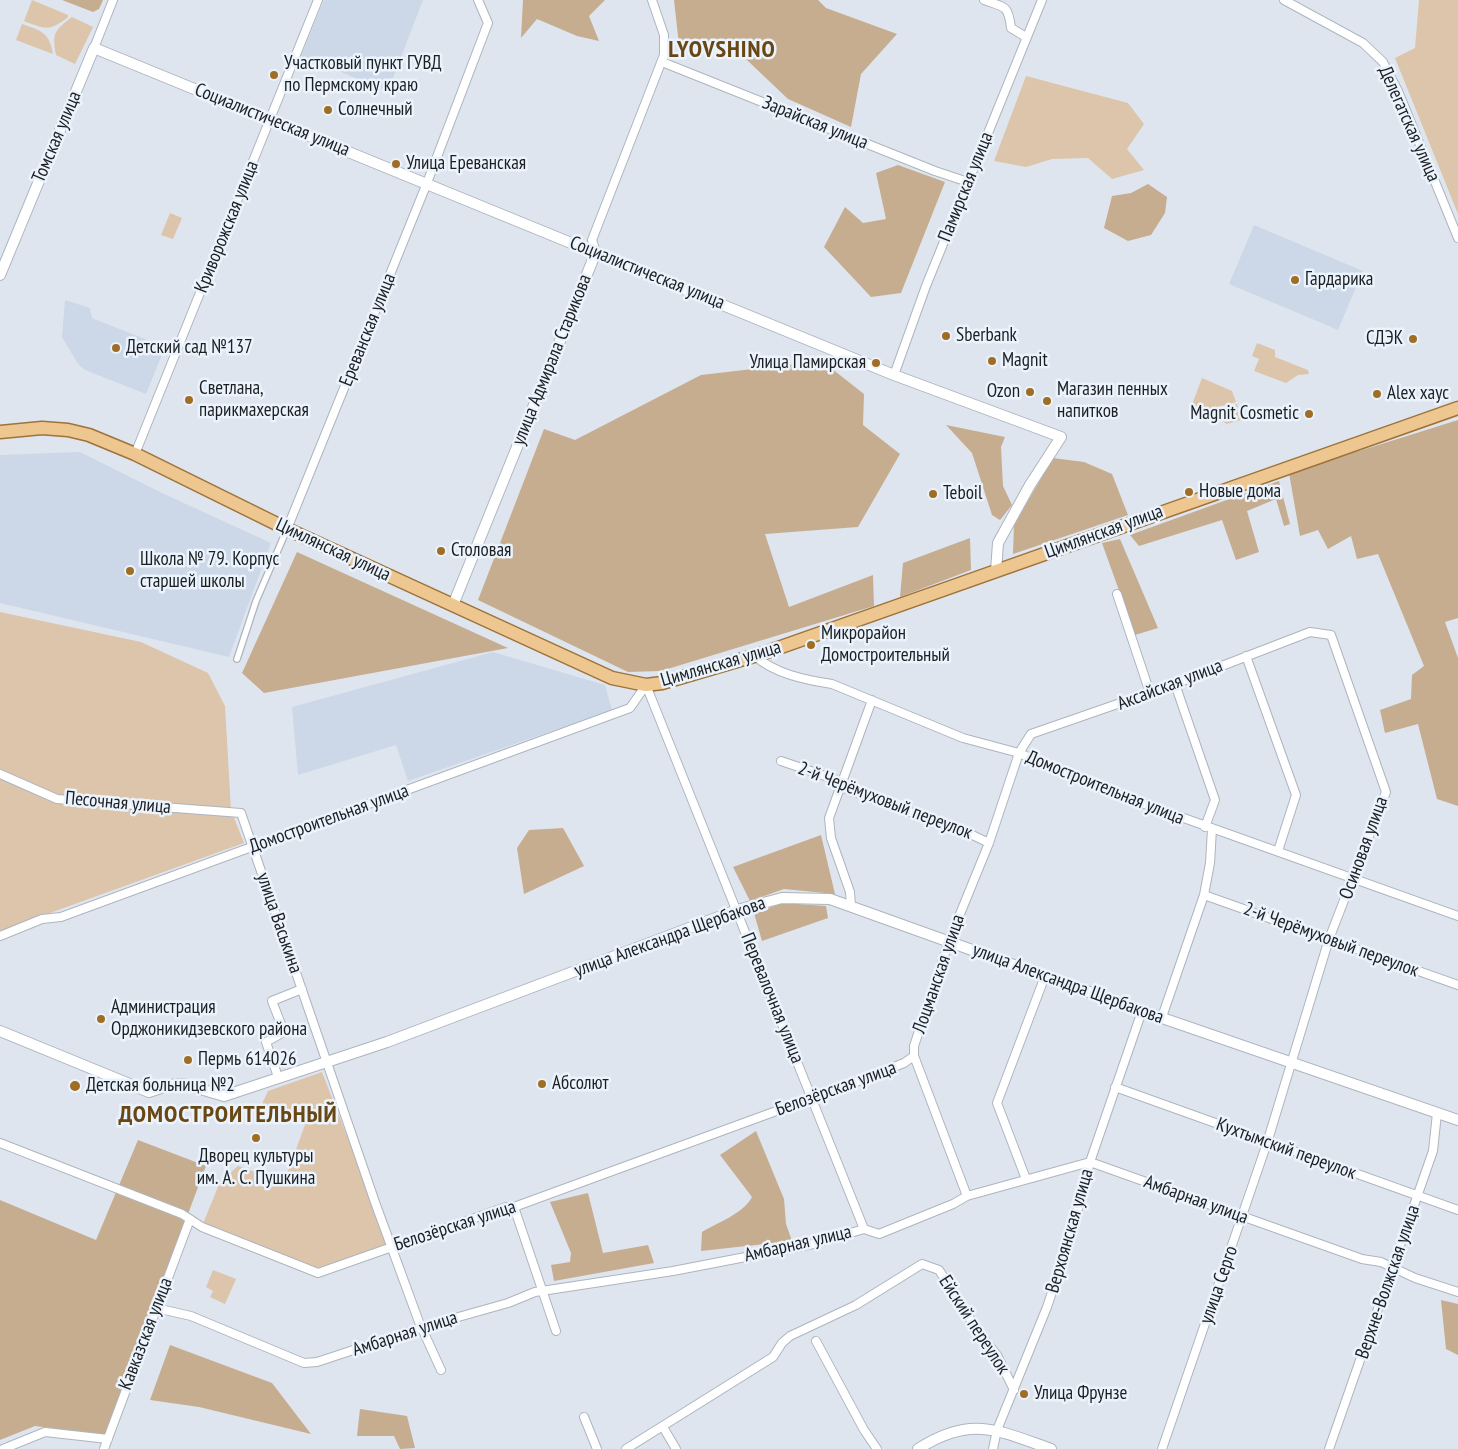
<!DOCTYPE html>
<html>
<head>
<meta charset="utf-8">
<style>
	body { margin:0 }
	canvas { display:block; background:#dee5ef }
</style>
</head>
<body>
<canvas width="1458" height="1449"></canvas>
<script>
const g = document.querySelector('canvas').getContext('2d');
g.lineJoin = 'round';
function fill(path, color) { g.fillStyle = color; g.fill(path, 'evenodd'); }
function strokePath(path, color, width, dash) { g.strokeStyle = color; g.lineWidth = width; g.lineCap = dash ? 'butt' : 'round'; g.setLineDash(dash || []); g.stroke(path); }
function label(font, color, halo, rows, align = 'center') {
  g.font = font + ' "PT Sans Narrow",sans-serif'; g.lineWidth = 5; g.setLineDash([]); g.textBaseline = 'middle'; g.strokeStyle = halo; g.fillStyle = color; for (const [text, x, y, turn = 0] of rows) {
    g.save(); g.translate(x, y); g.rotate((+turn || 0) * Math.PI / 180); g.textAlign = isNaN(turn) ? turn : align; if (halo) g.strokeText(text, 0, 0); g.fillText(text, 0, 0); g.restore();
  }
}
fill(new Path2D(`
	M324,0H423L388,91L301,56Z
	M1254,225L1363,271L1338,330L1229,284Z
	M65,300L90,308L92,318L165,347L146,394L85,370L78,364L62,337Z
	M80,452L162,493L271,543L229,657L0,603V455Z
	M493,652L605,685L612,710L408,781L396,745L298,775L292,707Z`), '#ccd8e8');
fill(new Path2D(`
	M32,0L68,15V17C49,32 45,29 24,21Z
	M1419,0H1458V214L1395,58L1415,48Z
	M72,17L93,27L75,64L56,55C52,33 54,31 72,17Z
	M22,24C42,31 49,32 53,54L16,40Z
	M1026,76L1128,103L1144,124L1127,149L1144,170L1112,179L1088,158L1052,159L1026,167L994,161Z
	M170,213L182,218L173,239L161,235Z
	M1257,343L1275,350V357L1308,370L1309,374L1298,375L1286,383L1254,371L1259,359L1252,356Z
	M1202,378L1232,391L1236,402L1204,411L1194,406L1193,402Z
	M1237,404L1241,420L1227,424L1207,413Z
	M0,612L141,642L208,673L225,706L231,810L244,843L0,931Z
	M322,1072L390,1247L321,1271L202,1226L220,1182L238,1166L284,1182L305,1125L260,1108L268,1091Z
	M213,1270L236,1279L225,1304L210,1297L213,1291L206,1287Z`), '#dcc5aa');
fill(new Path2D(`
	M62,0H103L99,9L93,12Z
	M523,0H605L589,16L599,41L577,36L537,19L521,38Z
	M674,0H818L826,8L897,34L861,74L851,127L788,99L729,43L679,45Z
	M898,165L945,182L901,293L871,297L824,247L845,207L863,223L886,219L876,173Z
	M1148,184L1167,197L1165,213L1151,235L1128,241L1104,228L1112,196L1131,193Z
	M822,361L864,394L863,425L900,454L858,527L765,534L789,607L873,575L874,606L661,671L628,672L478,600L544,429L575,440L701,375Z
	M1458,420V618L1445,622L1458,658V806L1437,799L1418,724L1385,733L1380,710L1411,699L1412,675L1424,666L1378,554L1357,559L1351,536L1328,549L1318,530L1300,536L1289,473Z
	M946,425L1005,437L1001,447L1003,486L1012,505L1000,520L992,515L972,453Z
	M1053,458L1084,462L1112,474L1128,515L1013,554L1014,525Z
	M1279,481L1290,524L1284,526L1276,499L1247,511L1259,552L1236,560L1222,520L1139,546L1130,535Z
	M970,538L971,570L900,597L903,563Z
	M1120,539L1158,628L1135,635L1102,543Z
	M297,552L508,648L264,693L242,673Z
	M563,828L584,866L524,894L517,848L529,830Z
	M821,835L835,894L784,889L750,901L733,867Z
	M783,903L826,906L828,918L762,941L754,913Z
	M756,1131L784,1199L786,1224L792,1241L701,1251L702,1232C717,1223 744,1213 752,1197L720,1155Z
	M138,1140L206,1166L105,1435L35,1426L0,1440V1200L96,1240Z
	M588,1193L603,1253L648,1245L654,1263L554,1281L551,1265L570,1262L571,1253L550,1202Z
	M1441,1300L1458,1304V1355L1446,1349Z
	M170,1345L272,1383L311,1434L199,1407L150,1400Z
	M360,1409L407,1416L415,1448L400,1449L394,1436H357Z`), '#c6ad90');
const pedestrian = new Path2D(`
	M237,659L256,601L287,529`);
const minor = new Path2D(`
	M984,0C1005,8 1008,4 1011,28L1026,37
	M1284,0L1363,43L1383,62L1398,91L1458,238
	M94,48L113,0
	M662,62L935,171L968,182
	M596,252L592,240L664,55V35L652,0
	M894,375L926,286L1042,0
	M135,454L318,0
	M287,529L427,183L488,23L478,0
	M1117,594L1150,693
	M755,656C775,674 806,680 832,684L963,738L1019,753L1097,787L1458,916
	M1246,656L1296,795L1278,851
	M1175,684L1215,800L1205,827
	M646,685L864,1229
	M781,761L834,779L848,790L964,831L989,843
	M0,774L57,799L241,813L376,1205L419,1322L441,1370
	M1204,895L1458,985
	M851,906L850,892L831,838L829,818L872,700
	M0,936L42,919L61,917L630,708L646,685
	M1162,1017L1204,895L1210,863L1212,829
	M278,1077L266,1042L284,1032L272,1001L302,989
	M1115,1087L1458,1210
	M0,1143L182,1214L202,1227L318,1273L506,1207H514L861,1080L904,1063L914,1056
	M1026,1179L997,1103L1045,976
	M967,1196L914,1056V1046L949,941L989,843L1019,753L1031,734L1175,684L1310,632L1331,635L1386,792L1329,939L1267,1143L1162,1449
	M514,1207L556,1331
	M156,1308L191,1316L304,1363L317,1362L423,1327L508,1303L535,1292L673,1271L813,1244L864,1229L879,1234L953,1204L967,1196L1090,1162L1362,1259L1381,1262L1415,1278L1458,1292
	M816,1341L864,1430L877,1449
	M584,1417L597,1449
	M663,1427L676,1449
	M3,1449L45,1432L108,1439
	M104,1449L190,1219
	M626,1449L773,1357L782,1343L790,1336L856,1305L922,1264L939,1270L977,1330L997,1355L1014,1390
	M993,1449L997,1430L1047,1307L1070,1239L1090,1162L1142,1011
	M1329,1449L1433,1151L1437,1113`);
const tertiary = new Path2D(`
	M0,275L94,48L894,375L1061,437L1030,485L998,543L996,571
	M453,605L596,252
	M0,1031L149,1092L170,1085L183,1084L224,1096L387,1042L737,910L782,898L830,899L1142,1011L1458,1120
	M918,1449C971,1415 997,1430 1051,1449`);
const primary = new Path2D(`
	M0,432L42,428L68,430L89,435L135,454L287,529L612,678L646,685L662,683L764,653L1458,408`);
strokePath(pedestrian, '#adb5be', 8);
strokePath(minor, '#adb5be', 10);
strokePath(tertiary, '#adb5be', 12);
strokePath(primary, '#9d7339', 15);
strokePath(pedestrian, '#fff', 5.5);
strokePath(minor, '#fff', 8);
strokePath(tertiary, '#fff', 10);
strokePath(primary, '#eec690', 12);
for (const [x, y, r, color] of [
	[274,75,5,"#a06d24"],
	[328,110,5,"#a06d24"],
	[396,164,5,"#a06d24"],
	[1295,280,5,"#a06d24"],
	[946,336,5,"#a06d24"],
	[1413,339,5,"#a06d24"],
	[116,348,5,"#a06d24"],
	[992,361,5,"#a06d24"],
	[876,363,5,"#a06d24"],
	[1030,392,5,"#a06d24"],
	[1377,394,5,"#a06d24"],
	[189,400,5,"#a06d24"],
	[1047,401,5,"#a06d24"],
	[1309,414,5,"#a06d24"],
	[1189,492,5,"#a06d24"],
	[933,494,5,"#a06d24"],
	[441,551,5,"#a06d24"],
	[130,571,5,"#a06d24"],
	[811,645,5,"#a06d24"],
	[101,1019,5,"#a06d24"],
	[188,1060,5,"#a06d24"],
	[542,1084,5,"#a06d24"],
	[75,1086,6,"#a06d24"],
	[256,1138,5,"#a06d24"],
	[1024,1394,5,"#a06d24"]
]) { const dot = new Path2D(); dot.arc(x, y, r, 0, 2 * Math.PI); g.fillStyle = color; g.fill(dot); strokePath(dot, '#ebf3fd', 2); }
label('19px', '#1c1f22', '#ebf3fd', [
	["Участковый пункт ГУВД",284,64],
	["по Пермскому краю",284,86],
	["Солнечный",338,110],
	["Улица Ереванская",406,164],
	["Гардарика",1305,280],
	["Sberbank",956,336],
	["СДЭК",1403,339,"right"],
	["Детский сад №137",126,348],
	["Magnit",1002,361],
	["Улица Памирская",866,363,"right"],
	["Светлана,",199,389],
	["парикмахерская",199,411],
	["Магазин пенных",1057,390],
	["напитков",1057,412],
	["Ozon",1020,392,"right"],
	["Alex хаус",1387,394],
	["Magnit Cosmetic",1299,414,"right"],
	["Новые дома",1199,492],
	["Teboil",943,494],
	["Столовая",451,551],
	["Школа № 79. Корпус",140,560],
	["старшей школы",140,582],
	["Микрорайон",821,634],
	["Домостроительный",821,656],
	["Администрация",111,1008],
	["Орджоникидзевского района",111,1030],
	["Пермь 614026",198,1060],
	["Абсолют",552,1084],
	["Детская больница №2",86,1086],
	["Дворец культуры",256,1157,"center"],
	["им. А. С. Пушкина",256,1179,"center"],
	["Улица Фрунзе",1034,1394]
], 'left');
label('19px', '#1c1f22', '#ebf3fd', [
	["Социалистическая улица",272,120,22],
	["Зарайская улица",815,123,22],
	["Делегатская улица",1409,124,66],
	["Томская улица",57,137,-67],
	["Памирская улица",966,187,-68],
	["Криворожская улица",227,227,-68],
	["Социалистическая улица",647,273,22],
	["Ереванская улица",368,330,-68],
	["улица Адмирала Старикова",552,360,-68],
	["Цимлянская улица",1104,532,-20],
	["Цимлянская улица",333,550,25],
	["Цимлянская улица",721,664,-16],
	["Аксайская улица",1170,685,-21],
	["Домостроительная улица",1105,788,22],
	["2-й Черёмуховый переулок",885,801,21],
	["Песочная улица",118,803,5],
	["Домостроительная улица",329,819,-20],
	["Осиновая улица",1364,848,-70],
	["улица Васькина",279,923,71],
	["улица Александра Щербакова",670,937,-20],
	["2-й Черёмуховый переулок",1331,940,20],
	["Лоцманская улица",939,974,-71],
	["улица Александра Щербакова",1068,984,20],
	["Перевалочная улица",772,998,68],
	["Белозёрская улица",836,1089,-20],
	["Кухтымский переулок",1286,1149,20],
	["Амбарная улица",1196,1200,20],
	["Белозёрская улица",455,1226,-18],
	["Верхоянская улица",1070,1231,-74],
	["Амбарная улица",798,1244,-13],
	["Верхне-Волжская улица",1388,1282,-71],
	["улица Серго",1219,1285,-71],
	["Ейский переулок",974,1325,57],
	["Кавказская улица",146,1334,-69],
	["Амбарная улица",405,1334,-18]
]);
g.letterSpacing = '1px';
label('bold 24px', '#694714', '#ebf3fd', [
	["LYOVSHINO",722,50],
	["ДОМОСТРОИТЕЛЬНЫЙ",228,1115]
]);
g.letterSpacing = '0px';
</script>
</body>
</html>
